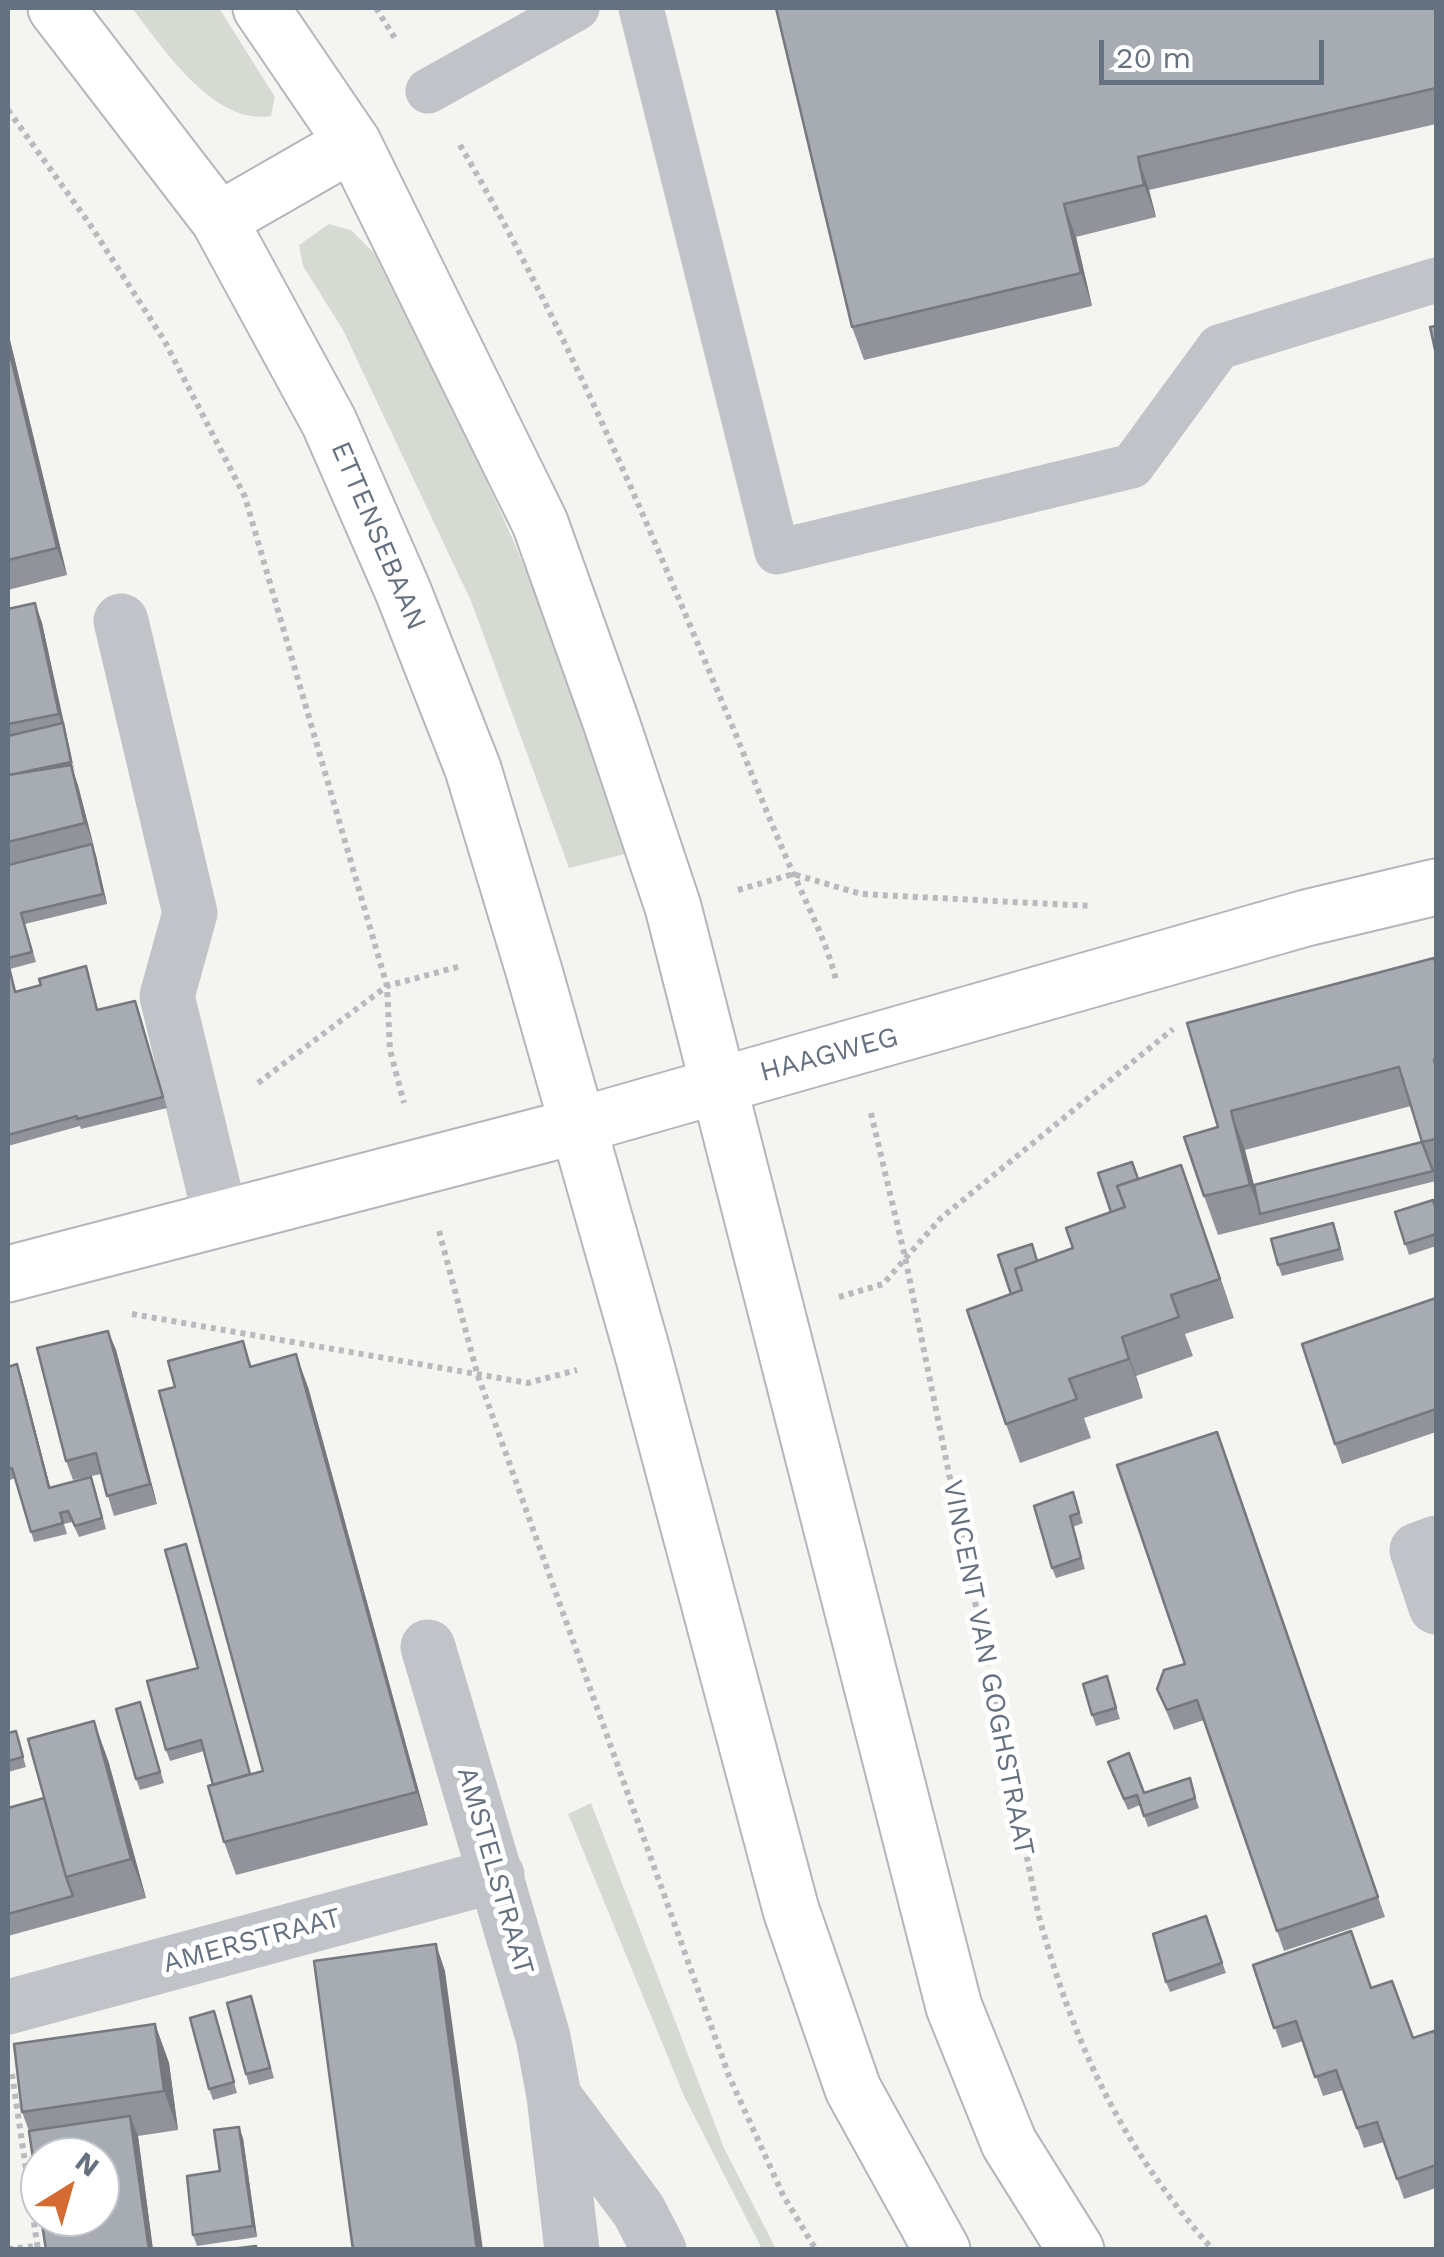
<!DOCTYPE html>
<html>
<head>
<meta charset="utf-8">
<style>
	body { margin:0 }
	#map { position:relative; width:1444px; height:2257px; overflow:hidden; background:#f4f5f1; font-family:"Work Sans",sans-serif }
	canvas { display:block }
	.frame { position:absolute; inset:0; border:10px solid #667180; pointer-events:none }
	.north { position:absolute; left:20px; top:2137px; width:100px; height:100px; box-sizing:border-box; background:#fff; border:2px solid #c2c6cc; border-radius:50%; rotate:37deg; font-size:28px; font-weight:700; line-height:40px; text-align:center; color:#667180 }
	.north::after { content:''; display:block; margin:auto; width:35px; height:45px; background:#d36b33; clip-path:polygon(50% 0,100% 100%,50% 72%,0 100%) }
	.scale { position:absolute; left:1099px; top:40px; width:225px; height:45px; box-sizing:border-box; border:5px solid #667180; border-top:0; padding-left:12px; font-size:30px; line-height:35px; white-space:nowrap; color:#667180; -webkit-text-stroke:8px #fff; paint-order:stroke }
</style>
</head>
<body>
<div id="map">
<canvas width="1444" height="2257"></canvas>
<div class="frame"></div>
<div class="north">N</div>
<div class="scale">20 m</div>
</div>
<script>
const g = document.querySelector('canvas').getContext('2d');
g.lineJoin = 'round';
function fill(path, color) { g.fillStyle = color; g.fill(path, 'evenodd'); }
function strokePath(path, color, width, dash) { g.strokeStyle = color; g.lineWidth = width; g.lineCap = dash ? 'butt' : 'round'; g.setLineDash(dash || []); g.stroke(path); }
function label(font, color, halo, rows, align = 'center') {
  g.font = font + ' "Work Sans",sans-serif'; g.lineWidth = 10; g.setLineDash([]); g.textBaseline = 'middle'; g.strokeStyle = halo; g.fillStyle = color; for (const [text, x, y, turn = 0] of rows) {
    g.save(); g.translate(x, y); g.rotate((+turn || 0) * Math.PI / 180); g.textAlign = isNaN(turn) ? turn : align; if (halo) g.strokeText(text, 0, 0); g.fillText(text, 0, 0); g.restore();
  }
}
fill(new Path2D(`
	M132,8H219L275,97L271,116C214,126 162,47 132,8Z
	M329,224L351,230L374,253C422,348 471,443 513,540C557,643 592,748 625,854L569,868L471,601L343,330L303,266L299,245Z
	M591,1803L724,2148L776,2249H762L684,2096L568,1814Z`), '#d5dbd3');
const secondary = new Path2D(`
	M56,8L219,220L329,422L403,591L473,769L534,971L642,1351L791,1910L853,2089L942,2250
	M261,8L353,143L540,523L610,719L673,907L954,2007L1009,2143L1076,2250
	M219,220L353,143
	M8,1274L577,1126L1306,918L1436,887`);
strokePath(secondary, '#b3b6bb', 59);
strokePath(new Path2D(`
	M376,8L396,40
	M8,110L89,223L164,340L245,497L387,986L390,1050L404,1103
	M460,145C570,333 652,535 736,735C755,782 773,829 794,875C810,911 827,943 836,980
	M738,890L793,874L861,894L1090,906
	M258,1083L387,986L461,966
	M871,1113L905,1257L1039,1917C1076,2049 1121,2146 1213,2250
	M439,1231L477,1373L729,2076L783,2195L816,2250
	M839,1297L883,1284L941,1218L1173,1029
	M132,1314L528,1383L577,1370
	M12,2074L38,2250
	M8,2249L38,2246`), '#b8babd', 6, [5, 5]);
strokePath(new Path2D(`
	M641,8L777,552L1132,466L1219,347L1436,280
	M428,91L577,8`), '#c0c3c7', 45);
strokePath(new Path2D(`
	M121,621L190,913L167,996L221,1219
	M1436,1543L1417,1550L1436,1607
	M428,1647L543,2037L554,2096L572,2250
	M8,2007L497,1875
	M555,2098L639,2211L659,2250`), '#c0c3c7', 55);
strokePath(secondary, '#fff', 55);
fill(new Path2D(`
	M776,8H1436V124L1149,190L1156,217L1076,237L1092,306L864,360L852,327Z
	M8,332L67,575L8,590Z
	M35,603L42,623L74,773L93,843L8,864V775H9L8,768V609Z
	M92,844L107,904L25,924L36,962L10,969L16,991L41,985L86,966L98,1010L139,1011L167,1108L81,1129L80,1126L8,1146V865Z
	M1436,965V1181L1218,1235L1204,1196L1218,1127L1187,1023ZM1411,1106L1422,1142L1254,1185L1245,1150Z
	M1181,1165L1234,1318L1185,1334L1193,1356L1136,1376L1143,1398L1084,1418L1091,1438L1020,1463L1006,1424L1011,1294L1038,1261L1073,1248L1111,1212L1138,1179Z
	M1436,1208V1246L1409,1255L1395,1212Z
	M1337,1233L1344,1260L1282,1276L1278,1265Z
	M1436,1298V1432L1342,1464L1335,1444Z
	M108,1331L116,1350L157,1504L114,1516L101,1474L73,1480L66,1461Z
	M243,1341L252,1367L308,1387L428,1825L236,1875L224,1842L213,1785L204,1751L170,1761L166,1750L198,1668L186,1544L251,1774L263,1771L175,1387Z
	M8,1367L21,1375L50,1487L95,1488L106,1529L79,1537L72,1522L64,1524L67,1534L34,1542L15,1478L8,1481Z
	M1217,1432L1385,1917L1284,1951L1204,1720L1174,1730L1157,1689L1185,1664Z
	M1073,1492L1083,1523L1073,1527L1085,1569L1056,1578L1052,1568Z
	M1110,1687L1120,1719L1096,1726L1092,1715Z
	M140,1702L164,1783L140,1790L136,1779Z
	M8,1733L19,1742L26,1767L8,1772Z
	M108,1760L146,1898L8,1936V1808L44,1798Z
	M1111,1772L1144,1793L1193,1789L1199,1808L1148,1827L1140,1805L1128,1810Z
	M1206,1916L1226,1973L1170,1992L1166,1982Z
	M1253,1965L1371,1988L1413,2038H1436V2188L1404,2199L1384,2142L1364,2148L1343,2090L1323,2096L1303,2041L1282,2048Z
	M251,1996L274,2078L249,2085L246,2074Z
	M214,2011L237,2093L213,2100L209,2089Z
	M155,2024L169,2063L178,2130L138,2136L153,2250H46L29,2131L22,2112Z
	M243,2138L257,2237L197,2246L193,2235L220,2171Z`), '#90949a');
fill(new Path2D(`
	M1138,157L1149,190L1156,217L1144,185Z
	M1064,204L1076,237L1092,306L1081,273Z
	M8,332L67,575L57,548L8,346Z
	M35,603L42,623L75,773L59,714Z
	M71,765L78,785L93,843L85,823Z
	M92,844L96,855L107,904L103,894Z
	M1231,1111L1245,1150L1261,1213L1250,1185Z
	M1181,1165L1195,1204L1234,1318L1220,1279Z
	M108,1331L116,1350L157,1504L150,1484Z
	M1122,1337L1136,1376L1143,1398L1129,1359Z
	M296,1354L308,1387L428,1825L417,1792Z
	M17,1364L21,1375L53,1498L49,1488Z
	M94,1721L108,1760L146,1898L131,1859Z
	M436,1944L445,1971L483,2250H477Z
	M155,2024L169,2063L178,2130L164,2091Z
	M130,2116L138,2136L153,2250H149Z
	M239,2127L243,2138L257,2237L253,2226Z`), '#75787d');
const building = new Path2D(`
	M776,8H1436V88L1138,157L1144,185L1064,204L1081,273L852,327Z
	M1436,326V354L1430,327Z
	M8,346L57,548L8,560Z
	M35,603L59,714L8,724V609Z
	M63,723L71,762L9,775L8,768V736Z
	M71,765L85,823L8,842V775Z
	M92,844L103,894L21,913L32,952L8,958V865Z
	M1434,958L1436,965V1059L1434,1060L1436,1068V1139L1422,1142L1399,1067L1231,1111L1250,1185L1204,1196L1184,1137L1218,1127L1187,1023Z
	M8,963L15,992L41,985L39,979L86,966L97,1010L135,1001L163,1097L77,1119V1116L8,1135Z
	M1422,1142L1433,1171L1260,1214L1254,1185Z
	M1132,1162L1138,1179L1117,1186L1125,1207L1111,1212L1098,1173Z
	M1181,1165L1220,1279L1171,1295L1179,1317L1122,1337L1129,1359L1069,1379L1077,1399L1006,1424L967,1310L1022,1290L1015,1269L1073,1248L1066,1228L1125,1207L1117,1186Z
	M1433,1200L1436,1210V1234L1405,1244L1395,1212Z
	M1333,1223L1340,1249L1278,1265L1271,1239Z
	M1032,1244L1037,1261L1015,1269L1022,1290L1011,1294L998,1255Z
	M1436,1298V1409L1335,1444L1302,1344Z
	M108,1331L150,1484L107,1496L96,1453L66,1461L37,1348Z
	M243,1341L250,1367L296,1354L417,1792L224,1842L208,1786L263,1771L159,1391L175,1387L168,1361Z
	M17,1364L49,1488L91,1477L102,1518L75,1526L68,1511L60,1513L63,1523L31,1532L12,1468L8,1469V1367Z
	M1217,1432L1378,1897L1277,1931L1197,1700L1167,1710L1157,1689L1164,1670L1185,1664L1117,1465Z
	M1073,1492L1079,1513L1070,1516L1081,1558L1052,1568L1034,1506Z
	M186,1544L250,1774L213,1785L201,1740L166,1750L147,1681L198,1668L165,1550Z
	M1107,1676L1116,1708L1092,1715L1083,1684Z
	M140,1702L160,1772L136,1779L116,1709Z
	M94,1721L131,1859L66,1877L28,1739Z
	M16,1731L23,1757L8,1761V1733Z
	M1129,1753L1144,1793L1190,1778L1195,1798L1144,1816L1137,1795L1124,1799L1108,1762Z
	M44,1798L66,1877L73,1896L8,1914V1808Z
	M1206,1916L1222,1963L1166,1982L1153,1934Z
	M1351,1931L1371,1988L1392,1981L1413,2038L1434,2031L1436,2038V2165L1397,2179L1377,2122L1357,2128L1336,2070L1315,2077L1296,2021L1274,2028L1253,1965Z
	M436,1944L477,2250H353L314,1961Z
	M251,1996L270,2068L246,2074L227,2003Z
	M214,2011L234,2082L209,2089L190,2018Z
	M155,2024L164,2091L22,2112L14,2044Z
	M130,2116L149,2250H46L41,2217H100V2157H40V2207L29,2131Z
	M239,2127L253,2226L193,2235L187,2176L220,2171L214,2130Z
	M256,2246L257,2250L231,2249Z`);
fill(building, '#a7acb3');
strokePath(building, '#75787d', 2.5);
label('28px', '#667180', '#fff', [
	["ETTENSEBAAN",378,536,67],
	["HAAGWEG",829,1055,-15],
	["VINCENT VAN GOGHSTRAAT",988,1668,79],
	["AMSTELSTRAAT",495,1871,74],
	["AMERSTRAAT",252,1941,-15]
]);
</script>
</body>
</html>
